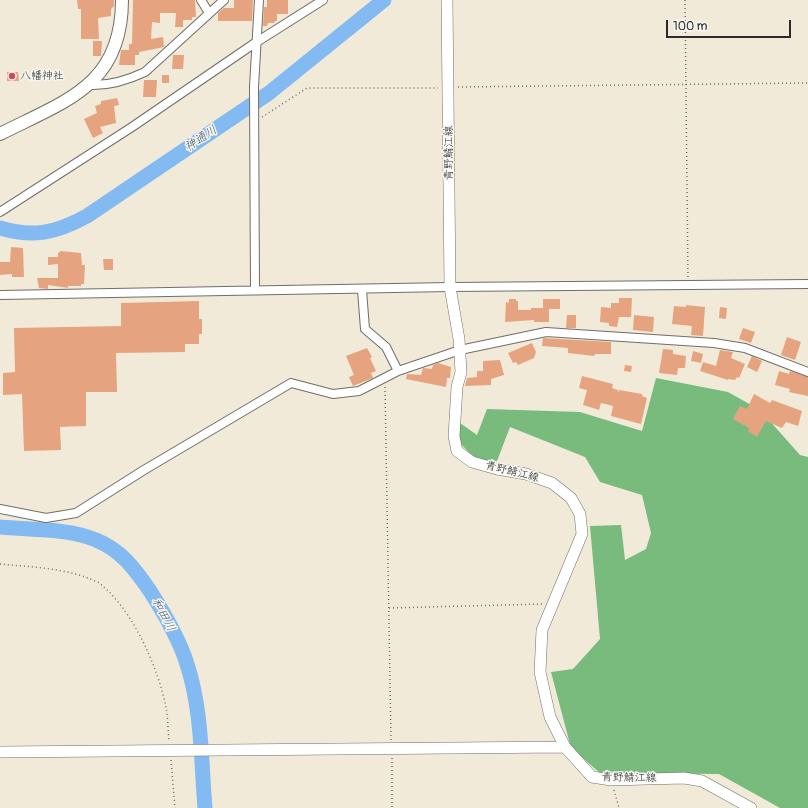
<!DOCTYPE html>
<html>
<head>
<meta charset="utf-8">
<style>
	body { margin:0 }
	#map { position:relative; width:808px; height:808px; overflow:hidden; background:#f1ead8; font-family:Pangolin,sans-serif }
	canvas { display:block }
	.scale { position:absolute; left:666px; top:20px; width:125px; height:18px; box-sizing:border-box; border:2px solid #2b2b2b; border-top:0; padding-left:5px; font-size:12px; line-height:14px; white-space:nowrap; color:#2b2b2b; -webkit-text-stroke:3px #f6f6f2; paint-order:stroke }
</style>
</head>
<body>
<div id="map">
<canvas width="808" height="808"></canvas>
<div class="scale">100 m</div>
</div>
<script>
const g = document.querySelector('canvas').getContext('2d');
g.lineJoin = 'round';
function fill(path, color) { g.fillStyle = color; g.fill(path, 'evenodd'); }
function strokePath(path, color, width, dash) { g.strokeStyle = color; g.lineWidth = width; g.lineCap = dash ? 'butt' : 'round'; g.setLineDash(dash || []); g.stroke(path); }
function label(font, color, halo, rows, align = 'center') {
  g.font = font + ' Pangolin,"Klee One",sans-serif'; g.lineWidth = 3; g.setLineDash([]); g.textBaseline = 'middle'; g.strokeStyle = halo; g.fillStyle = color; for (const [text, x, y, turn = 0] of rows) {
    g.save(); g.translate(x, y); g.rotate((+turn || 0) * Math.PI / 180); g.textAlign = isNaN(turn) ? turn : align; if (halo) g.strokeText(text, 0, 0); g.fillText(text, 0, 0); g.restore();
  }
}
fill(new Path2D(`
	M656,378L728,392L760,410L800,455L808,457V808H780L719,774L600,773L571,748L551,672L573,669L600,639L590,526L621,525L625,560L646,549L651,533L642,495L600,482L585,457L510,427L497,461L476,460L460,443V423L477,435L487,409L580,412L642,431Z`), '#78bb7d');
strokePath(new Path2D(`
	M0,228C33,238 56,233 87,216L269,93L384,0
	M0,527C29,530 69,528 96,540C121,550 135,569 150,591C164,613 179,638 187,664C202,710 201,760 205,808`), '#83baf2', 15);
fill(new Path2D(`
	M77,0H114V6L111,9V16L98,18L99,39H81V9H78Z
	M133,0H195L196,17H192V20H183V27H175L176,13H160V23L152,22L151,39L163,37L164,47L139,52V55H135V65H119L121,50H129V44H132Z
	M234,0H253L252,21H218V13L224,8H234Z
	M267,0H288V14H277V21H275L274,23H268L267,26H263L264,7H267Z
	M93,41H102L101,56H93Z
	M173,55H184L183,69H172Z
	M7,72H18L19,81H7Z
	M162,75H169V83H162Z
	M144,80H157L156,97H143Z
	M117,98L119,105L114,106L116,123L100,127L103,133L93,138L84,119L97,113L95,106L101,104V101Z
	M11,247L23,248L24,277H12V274L0,275V262H10Z
	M61,251L81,253L82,265H85L84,284H81V286H68V288L48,285V289L39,288L37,278H58V264L48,265V257H58V253Z
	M103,259H113V270H104Z
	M619,298H632L631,317H619L617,327L609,326V323L600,322L601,307L611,308V303H619Z
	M509,299H516V301H518V310H531V308H543V299H560V309H549V322H534V320L505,322L506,302L509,303Z
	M199,301V319H202V334H199V344H185V352L116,353L117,392H86V426L60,427L61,450L24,451L22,394L3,395V373L15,372L14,328L121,326V303Z
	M686,305L705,307L703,336L691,335L692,326L672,324L674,306L686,307Z
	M720,307L727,308L726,319L719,318Z
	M567,315H576V328H566Z
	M634,315L654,317L653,332L633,330Z
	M743,328L755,332L751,343L739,339Z
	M787,337L801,342L795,360L781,355Z
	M543,338L611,342V354H595L594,356L568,353V348L542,346Z
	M532,343L536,352L534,358L518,365L516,362L513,363L508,353Z
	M367,348L372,357L370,358L376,371L371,373L373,378L353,386L349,377L354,375L346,356Z
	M663,349L673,350V354L686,356L685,368H678L677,375L659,373Z
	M720,350L733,352L731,358L745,364L739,378L737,377L735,380L728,379V380L700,371L703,362L716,366Z
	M693,351L703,354L701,363L691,361Z
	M752,356L762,361L757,372L747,367Z
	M500,360L504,375L491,379V385L465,386L467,378L477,377V371H483V361Z
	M438,363L451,367L450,378H447L446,387L406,379L407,374L421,375L423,368L432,369L433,365Z
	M625,365L632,366L631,372L624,371Z
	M779,371L789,374L790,371L808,377V396L789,392L790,389L775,385Z
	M582,376L613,384L612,388L618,390L619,393V390L642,394V396L647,398L641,424L611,416L613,406L601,403L599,410L583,405L587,390L579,388Z
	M754,394L770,403L772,400L802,411L798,426L786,422L782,428L766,421L757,437L748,431L749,428L733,419L740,406L747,409Z`), '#e5a47f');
const street = new Path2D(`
	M201,0L209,13
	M89,85C109,86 128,80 145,72L224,0
	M0,212L132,127L255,43L323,0
	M255,290L254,87L259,0
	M362,290L365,329L386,347L398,371
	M0,295L450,287L808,284
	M0,509L46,518L76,513L144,470L291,383L333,394L359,391L398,371L460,350L546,332L714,343L745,348L808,372`);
const secondary = new Path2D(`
	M447,0L450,287L459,339L461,372L457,387L454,436L457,451L472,462L497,469L526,474L552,483L571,498L580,514L582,534L542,630L540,672L550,717L565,747L592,777L611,780L684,778L702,781L751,808
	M0,752L565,747`);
const primary = new Path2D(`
	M0,134C65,101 122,86 122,0`);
strokePath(street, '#706e68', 10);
strokePath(secondary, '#706e68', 12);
strokePath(primary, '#706e68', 14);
strokePath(new Path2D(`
	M685,0L688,278
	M458,87L808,83
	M262,117L307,88H438
	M385,387L391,740
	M0,564C31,567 67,568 95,581C100,582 103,587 107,590C135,616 159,670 166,708C168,718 168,730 169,741
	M389,608L543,604
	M392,758V808
	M171,760L175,808
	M614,790L619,808`), '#706e68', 1.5, [1, 3]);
strokePath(street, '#fff', 8);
strokePath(secondary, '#fff', 11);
strokePath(primary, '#fff', 12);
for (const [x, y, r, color] of [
	[12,76,4,"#d1495b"]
]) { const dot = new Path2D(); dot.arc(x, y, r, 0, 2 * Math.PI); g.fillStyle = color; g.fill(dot); strokePath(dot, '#f6f6f2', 1.5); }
label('11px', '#2b2b2b', '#f6f6f2', [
	["八幡神社",20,76]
], 'left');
label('11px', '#2b2b2b', '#f6f6f2', [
	["青野鯖江線",449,153,-90],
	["青野鯖江線",512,472,14],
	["青野鯖江線",629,778,1]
]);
label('italic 12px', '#455667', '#f6f6f2', [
	["神通川",201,139,-34],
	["和田川",163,615,62]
]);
</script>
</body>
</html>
